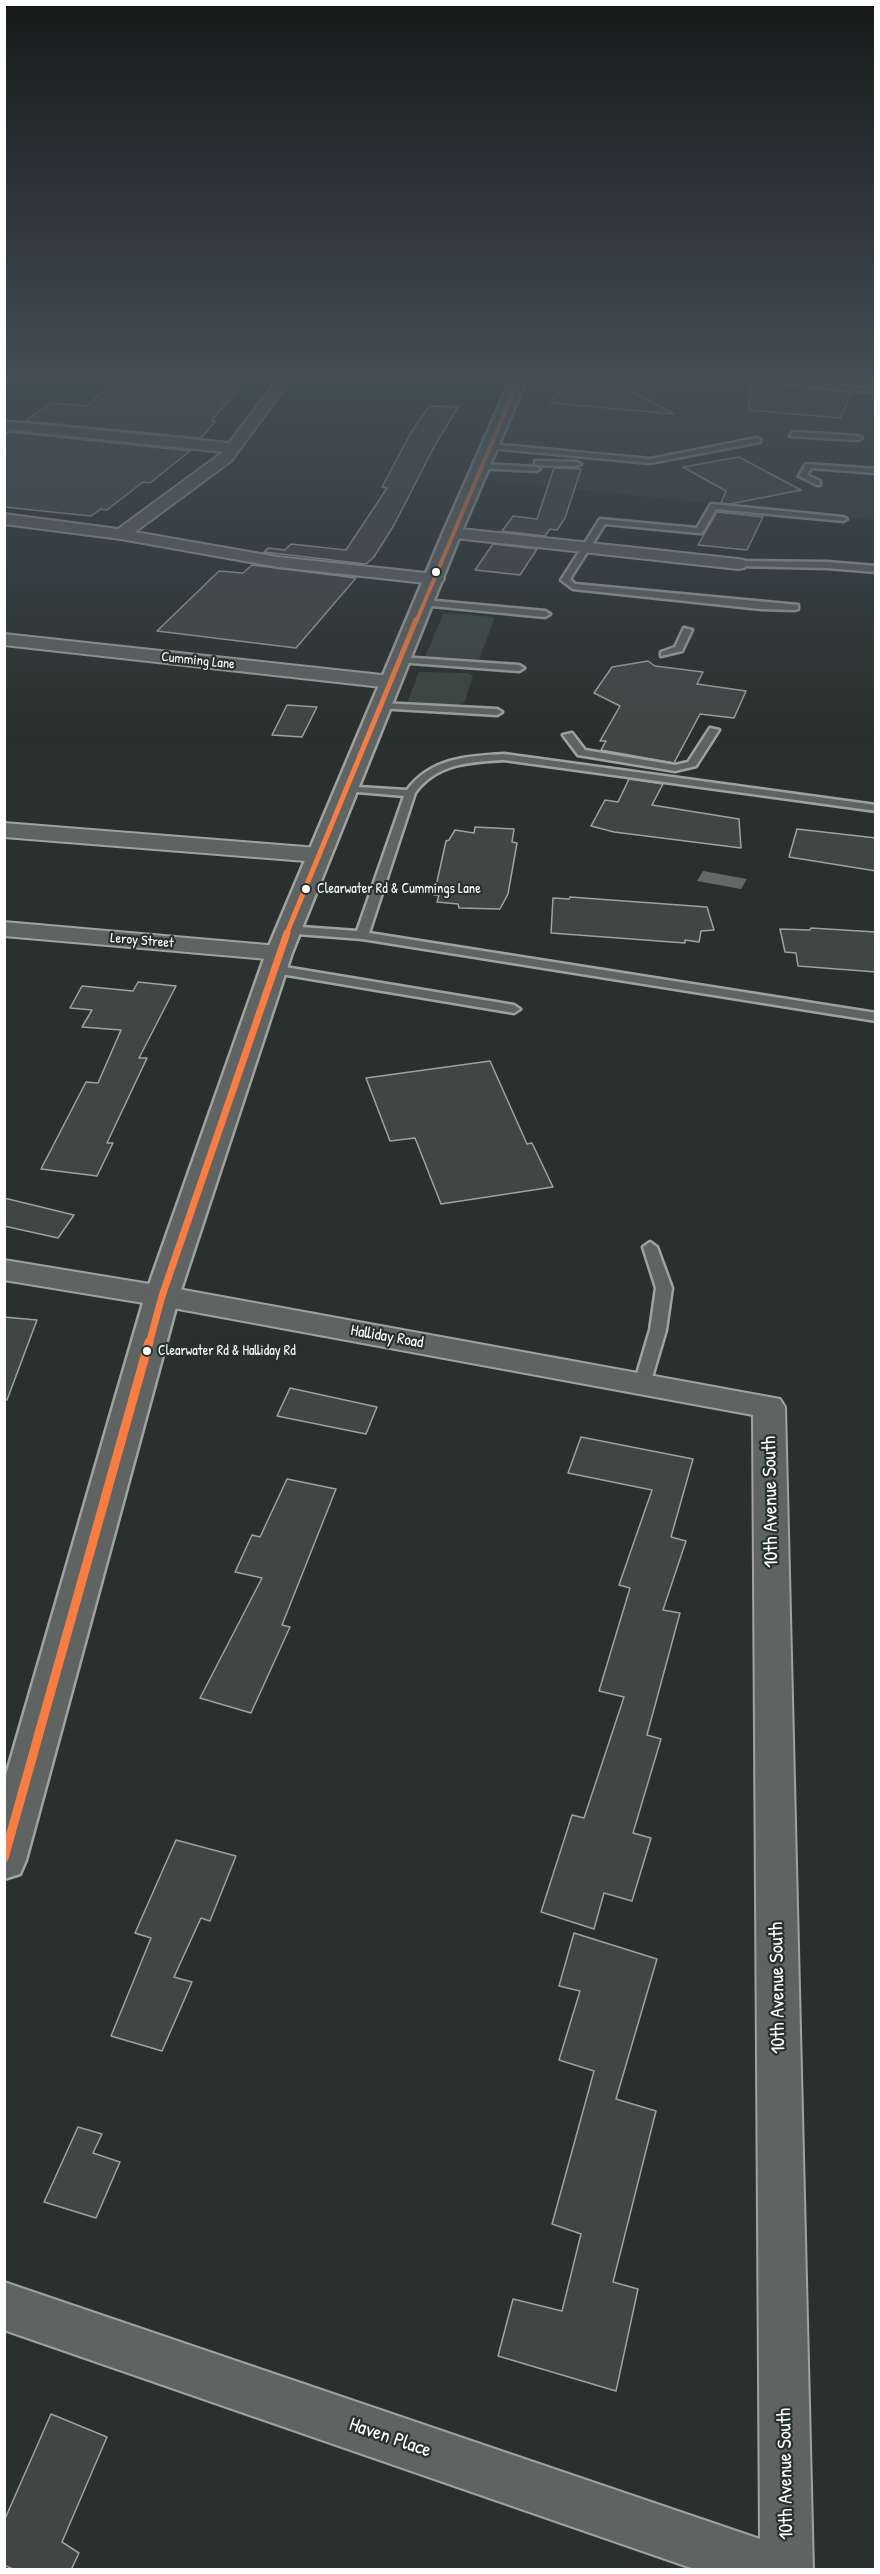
<!DOCTYPE html>
<html>
<head>
<meta charset="utf-8">
<style>
	body { margin:0 }
	#map { position:relative; width:880px; height:2574px; overflow:hidden; background:#29302d; font-family:"Patrick Hand",sans-serif }
	canvas { display:block }
	.frame { position:absolute; inset:0; border:6px solid #fff; pointer-events:none }
</style>
</head>
<body>
<div id="map">
<canvas width="880" height="2574"></canvas>
<div class="frame"></div>
</div>
<script>
const g = document.querySelector('canvas').getContext('2d');
g.lineJoin = 'round';
function fill(path, color) { g.fillStyle = color; g.fill(path, 'evenodd'); }
function strokePath(path, color, width, dash) { g.strokeStyle = color; g.lineWidth = width; g.lineCap = dash ? 'butt' : 'round'; g.setLineDash(dash || []); g.stroke(path); }
function label(font, color, halo, rows, align = 'center') {
  g.font = font + ' "Patrick Hand",sans-serif'; g.lineWidth = 4.5; g.setLineDash([]); g.textBaseline = 'middle'; g.strokeStyle = halo; g.fillStyle = color; for (const [text, x, y, turn = 0] of rows) {
    g.save(); g.translate(x, y); g.rotate((+turn || 0) * Math.PI / 180); g.textAlign = isNaN(turn) ? turn : align; if (halo) g.strokeText(text, 0, 0); g.fillText(text, 0, 0); g.restore();
  }
}
fill(new Path2D(`
	M529,381H875V520L486,480Z`), '#323d38');
fill(new Path2D(`
	M449,613L492,617L494,620L479,659C462,662 441,664 425,657L443,614Z
	M419,672L468,673L473,676L464,703L446,708L407,703Z`), '#3b4641');
fill(new Path2D(`
	M703,871L747,879L741,889L697,881Z`), '#616a66');
const building = new Path2D(`
	M115,381H246L211,421H216L201,438L25,421L51,403L86,406Z
	M569,381L621,386L674,414L551,403Z
	M751,381L761,383L852,393L840,418L749,410Z
	M429,406L458,407L434,447L394,525L374,557L366,564L264,552L268,548L285,550L291,544L346,550L387,488L382,487L410,434Z
	M9,432L190,451L150,483L143,482L107,510L101,509L91,516L4,507V435Z
	M739,457L801,490L730,504L721,503L726,491L683,467Z
	M554,468L581,469L565,518L557,530L550,529L545,536L502,531L513,516L537,519Z
	M717,512L763,517L747,550L698,545Z
	M493,544L537,549L520,575L475,570Z
	M252,565L356,578L296,648L157,631L219,571L243,573Z
	M648,661L655,666L703,672L697,684L746,691L734,718L700,714L674,763L601,750L606,741H600L620,706L594,693L612,667Z
	M287,705L317,707L302,737L272,735Z
	M629,779L663,784L652,805L739,819L741,848L614,832L591,826L605,800L618,802Z
	M475,827L514,829L512,842L517,843L508,894L500,909L459,908L458,904L437,902L439,895H434L446,841L449,840L455,830L474,833Z
	M797,829L876,838V871L789,857Z
	M570,897L707,907L714,930L701,931L699,942L685,940V943L551,933L553,898L569,899Z
	M811,928L876,932V972L798,966L796,953L785,952L780,929L810,930Z
	M138,982L176,986L139,1058H147L107,1143H113L97,1176L41,1169L86,1082L98,1083L121,1030L82,1027L92,1010L70,1008L82,986L133,991Z
	M490,1061L527,1144L532,1143L553,1187L441,1204L415,1138L390,1141L366,1078Z
	M4,1198L74,1215L58,1238L4,1226Z
	M4,1317L37,1320L7,1400L4,1399Z
	M290,1388L377,1407L366,1434L277,1416Z
	M581,1437L693,1459L671,1537L686,1541L663,1610L680,1613L647,1735L661,1739L633,1833L651,1838L632,1901L604,1893L594,1929L541,1912L572,1815L584,1818L624,1697L599,1691L630,1588L619,1585L652,1490L568,1473Z
	M287,1479L336,1489L282,1625L290,1627L251,1713L200,1698L262,1578L235,1572L252,1535L260,1537Z
	M176,1840L236,1856L210,1921L201,1918L174,1977L192,1982L162,2051L111,2036L151,1938L135,1933Z
	M574,1933L657,1959L616,2099L656,2111L613,2282L638,2289L616,2391L498,2356L513,2299L562,2311L581,2234L552,2224L594,2071L559,2060L580,1991L559,1986Z
	M78,2127L102,2134L93,2153L120,2162L96,2218L44,2202Z
	M51,2414L107,2437L62,2542L79,2553L71,2570H15L4,2565V2521Z`);
fill(building, '#414644');
strokePath(building, '#9fa2a0', 1.5);
const lane = new Path2D(`
	M761,381H787L876,389V393Z
	M793,432L858,436L862,438L858,440L790,436Z
	M757,438L761,440L760,442L650,463L490,448L486,446L490,444L650,459Z
	M538,461L577,462L581,464L577,466L535,465V461Z
	M481,464L536,467L540,469L536,471L478,468L477,466Z
	M806,464L876,469V473L811,468L807,475L820,481V485H817L799,476Z
	M711,504L843,517L847,519L843,521L716,509L702,533H699L605,524L570,579L575,584L798,605V609L795,610L761,609L573,589L561,580L600,519L697,528Z
	M738,561L827,562L876,566V572L827,568L735,566V562Z
	M425,600L545,611L550,614L545,617L422,605L421,603Z
	M684,628L692,630L682,651L661,656V652L675,647Z
	M400,657L519,665L524,668L519,671L397,662V658Z
	M381,703L497,709L502,712L497,715L378,708L376,706Z
	M710,728L719,730L696,766L675,771L578,755L563,735L572,733L585,750L675,765L688,762Z
	M504,754L876,805V811L504,760C470,762 437,763 415,793L369,933L876,1013V1021L362,939L284,933L282,930L288,926L357,931L404,796L346,791L341,788L342,786L407,790C431,758 467,756 504,754Z
	M273,965L514,1005L520,1009L514,1013L269,972L267,969Z
	M650,1242L657,1247L672,1288L666,1330L650,1384L648,1388H636L634,1384L650,1330L656,1288L643,1247Z`);
const street = new Path2D(`
	M276,381H290L231,461L135,532L278,557L435,574L441,575L444,579L441,583L435,584L278,567L121,539L4,524V514L118,529L223,452L4,429V421L229,443Z
	M452,528L738,559L744,560L747,564L744,568L738,569L446,537L444,533L446,529Z
	M4,634L391,676L398,678L401,682L398,686L391,688L4,645Z
	M4,823L318,848L326,850L329,855L326,860L318,862L4,837Z
	M4,922L279,946L288,948L291,953L288,958L279,960L4,936Z
	M4,1260L162,1286L780,1399L785,1407L813,2570H697L4,2330V2282L760,2539L753,1415L162,1306L4,1280Z`);
const secondary = new Path2D(`
	M510,381H526L461,533L292,953L179,1296L26,1860L20,1874L4,1879V1782L145,1296L266,953L443,533Z`);
strokePath(lane, '#9fa2a0', 5);
strokePath(street, '#9fa2a0', 4);
strokePath(secondary, '#9fa2a0', 5);
fill(lane, '#5f6362');
fill(street, '#5f6362');
fill(secondary, '#5f6362');
strokePath(new Path2D(`
	M416,622L518,381`), '#f77d43', 4);
strokePath(new Path2D(`
	M286,935L416,620`), '#f77d43', 5);
strokePath(new Path2D(`
	M149,1344L162,1296L287,933`), '#f77d43', 7);
strokePath(new Path2D(`
	M4,1858L149,1342`), '#f77d43', 9);
const sky = g.createLinearGradient(0, 0, 0, 741);
sky.addColorStop(0, '#171a19');
sky.addColorStop(0.51, '#434e57');
sky.addColorStop(1, '#434e5700');
g.fillStyle = sky;
g.fillRect(0, 0, 880, 741);
for (const [x, y, r, color] of [
	[436,572,5,"#fff"],
	[306,889,5,"#fff"],
	[147,1351,5,"#fff"]
]) { const dot = new Path2D(); dot.arc(x, y, r, 0, 2 * Math.PI); g.fillStyle = color; g.fill(dot); strokePath(dot, '#26332d', 2); }
label('14px', '#fff', '#26332d', [
	["Cumming Lane",198,661,6],
	["Leroy Street",142,941,5]
]);
label('14px', '#fff', '#26332d', [
	["Clearwater Rd & Cummings Lane",317,889],
	["Clearwater Rd & Halliday Rd",158,1351]
], 'left');
label('16px', '#fff', '#26332d', [
	["Halliday Road",387,1337,10]
]);
label('20px', '#fff', '#26332d', [
	["10th Avenue South",771,1502,-91],
	["10th Avenue South",778,1988,-91],
	["Haven Place",390,2438,19],
	["10th Avenue South",786,2474,-91]
]);
</script>
</body>
</html>
